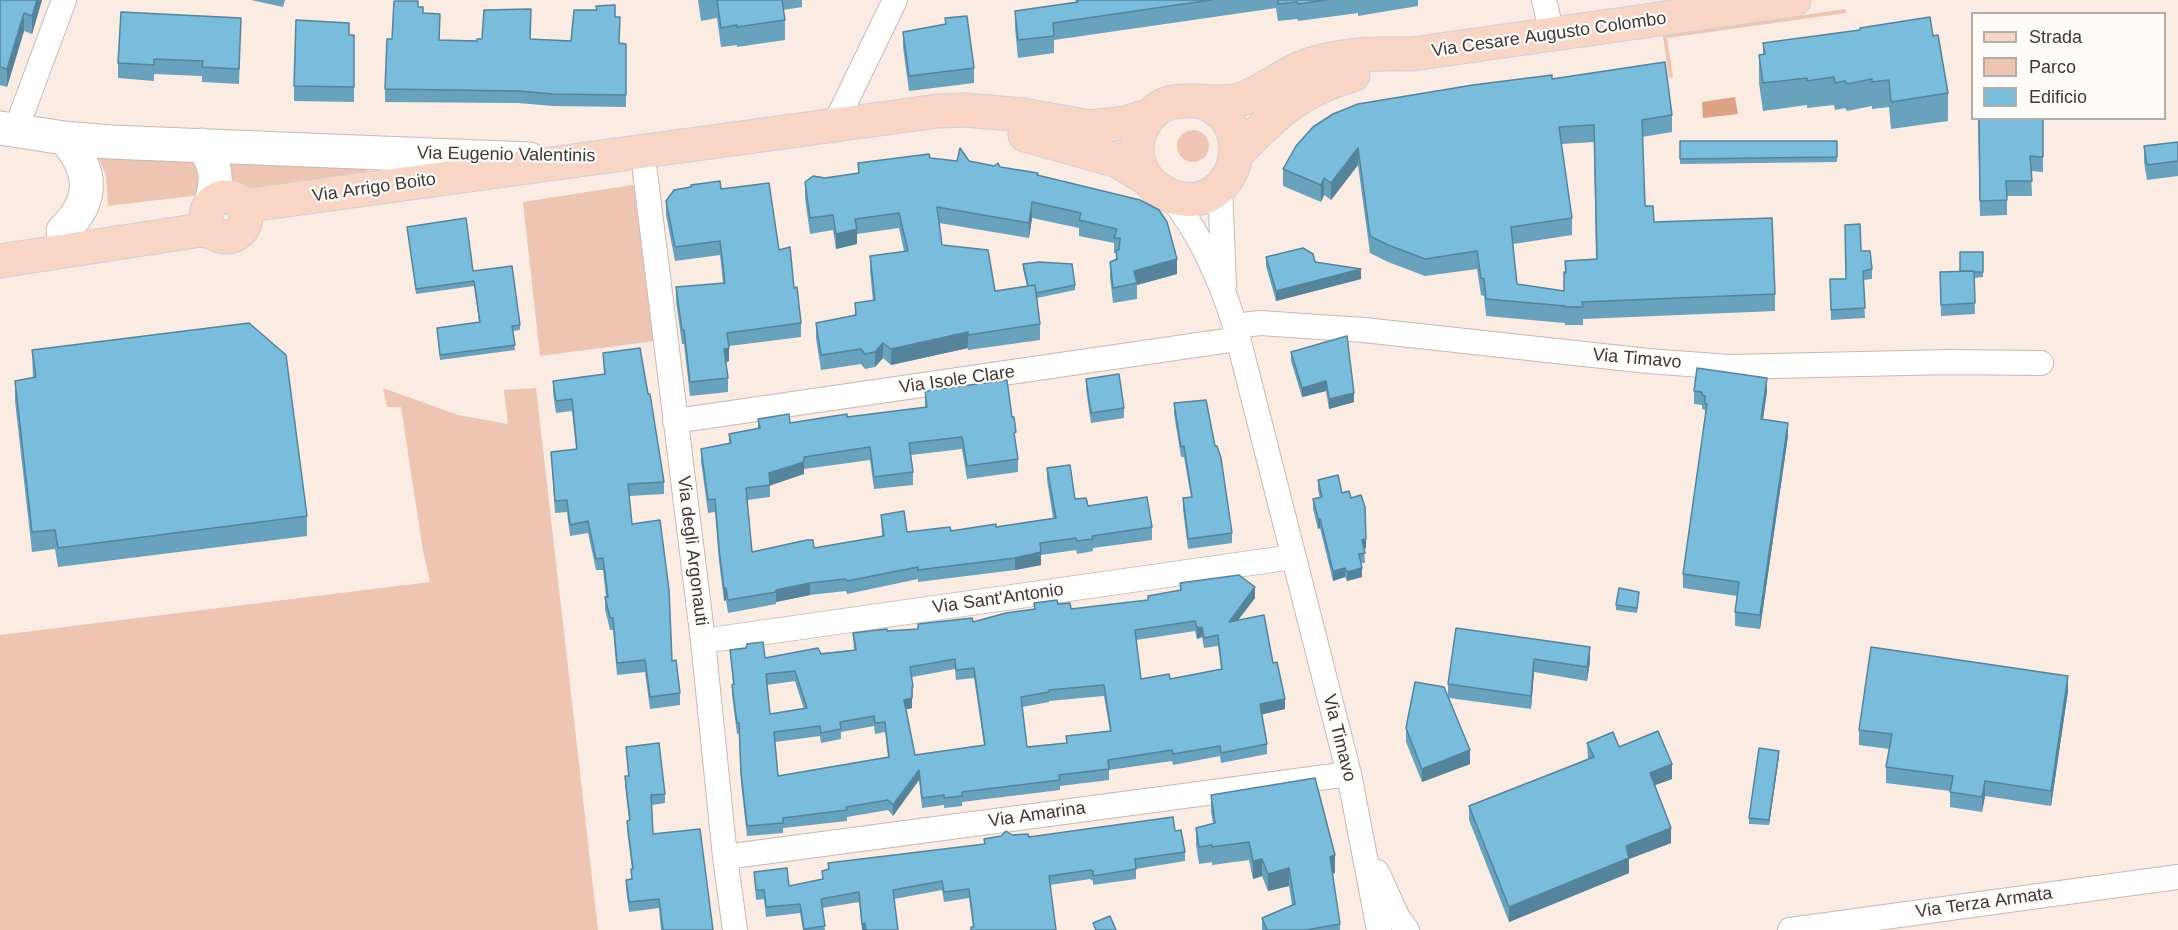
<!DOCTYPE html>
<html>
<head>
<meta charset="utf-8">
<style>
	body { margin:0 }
	#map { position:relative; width:2178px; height:930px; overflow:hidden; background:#faebe3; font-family:Arial,sans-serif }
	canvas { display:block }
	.legend { position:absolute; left:1971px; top:12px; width:195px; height:108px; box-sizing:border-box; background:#fefbf9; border:2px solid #b2adab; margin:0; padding:8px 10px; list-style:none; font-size:18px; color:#3f3936 }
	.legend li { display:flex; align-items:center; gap:12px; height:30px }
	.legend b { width:30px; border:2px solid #b2adab }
</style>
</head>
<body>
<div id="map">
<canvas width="2178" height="930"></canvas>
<ul class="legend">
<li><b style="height:8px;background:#f8d5c4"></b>Strada</li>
<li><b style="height:16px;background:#eec5b2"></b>Parco</li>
<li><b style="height:16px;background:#79bcdc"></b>Edificio</li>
</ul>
</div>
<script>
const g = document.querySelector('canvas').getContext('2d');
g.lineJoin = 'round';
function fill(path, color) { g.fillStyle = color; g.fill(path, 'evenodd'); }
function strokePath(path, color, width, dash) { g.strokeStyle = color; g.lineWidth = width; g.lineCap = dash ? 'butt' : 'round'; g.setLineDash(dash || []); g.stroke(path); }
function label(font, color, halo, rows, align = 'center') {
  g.font = font + ' Arial,sans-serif'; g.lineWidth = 4.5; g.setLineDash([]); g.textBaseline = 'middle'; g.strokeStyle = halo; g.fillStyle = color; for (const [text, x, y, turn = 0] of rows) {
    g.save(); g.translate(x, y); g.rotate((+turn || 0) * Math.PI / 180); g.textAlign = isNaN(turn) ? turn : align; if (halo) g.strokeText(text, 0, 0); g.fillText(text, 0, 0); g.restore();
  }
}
fill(new Path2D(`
	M1845,9L1846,13L1667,38L1673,77L1669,78L1663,36Z
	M1177 146a16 16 0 1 1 32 0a16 16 0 1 1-32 0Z
	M98,157L197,158L205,190L192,196L108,206L106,175Z
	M225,161L367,168L368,170L365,173L248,189L226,187Z
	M639,184L654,341L540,356L523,202Z
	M383,388L458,415L508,424L504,390L536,388L598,930H0V635L430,582L423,551L401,407H387Z`), '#eec5b2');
fill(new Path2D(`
	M1735,97L1738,114L1703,118L1702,102Z`), '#dda184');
const street = new Path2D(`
	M1544,0L1552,34
	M835,124L895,0
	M15,132L64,0
	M645,172L703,641L725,857L735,930
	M1220,186L1224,285
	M1170,196C1201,235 1221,280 1235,326L1349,774L1379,930
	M1235,326L1260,323L1364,330L1648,361L1729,367L1949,362L2041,363
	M675,421L1238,339
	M703,641L1293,557
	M725,857L1349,774
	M1377,872L1398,918L1407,930
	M1790,930L2178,877`);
const secondary = new Path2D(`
	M0,128L64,138L111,142L529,159
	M202,145C217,166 218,178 211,202
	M63,231C95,200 93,170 64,138`);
const primary = new Path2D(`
	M1199,101C1205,103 1211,105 1216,109C1241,127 1242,162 1222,185C1184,225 1116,175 1143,126C1165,86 1200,107 1234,101C1254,98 1280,77 1299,69C1333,54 1376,53 1412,54L1794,0
	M1025,135L1118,161L1146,178
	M1237,153C1277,113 1297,91 1353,75
	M206 217a20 20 0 1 1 40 0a20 20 0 1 1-40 0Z
	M240,203L250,205L938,111L965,110L1023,115L1089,127L1126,123L1151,115
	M0,261L201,230L211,232`);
strokePath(street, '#c8b9b2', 26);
strokePath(secondary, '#c8b9b2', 35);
strokePath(primary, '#d1cfcf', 35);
strokePath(street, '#fff', 24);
strokePath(secondary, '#fff', 33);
strokePath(primary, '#f8d5c4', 33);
fill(new Path2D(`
	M0,0H42L32,34L24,31L7,87L0,85Z
	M251,0H285L283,7Z
	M698,0H802V7L783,10L785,20V40L737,47V45L721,47L717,18L701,21Z
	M1075,0H1418V6L1358,16V13L1298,21L1297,19L1278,21L1276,8L1054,40V53L1018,58L1015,28V11L1076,2Z
	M418,7L423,13L440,26L439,40L477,41L530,39L571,41L615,17L620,43L626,44V107L553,106L518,103L385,102V89L392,39Z
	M241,18L239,84L202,82V76L154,74V81L118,78V63Z
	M945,18L974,68V83L909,91L903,47V32L945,24Z
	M1860,28L1933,36L1948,93V121L1891,129L1889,107L1872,109V106L1847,111L1845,108L1835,110L1834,105L1807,108V105L1763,111L1759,83V55H1763V43L1860,30Z
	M349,35H354V102L294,101V86Z
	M1552,79L1672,115V132L1642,137L1645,206L1654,222L1775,294V311L1583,319V325H1565V323L1486,316L1484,296L1481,295L1477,269L1425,276L1388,262L1370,253L1358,165L1331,200L1324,195L1321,202L1283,186V169ZM1594,142L1596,259L1565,261V272H1564V291L1517,284L1513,244L1572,235V218L1561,144Z
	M1978,118H2043V172L2031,171L2032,196H2007V215L1980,216Z
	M1680,141H1837V162L1680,164Z
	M2178,142V176L2147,180L2144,162V146Z
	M930,158L957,161H969L1000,167L1140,200L1177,274L1137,285V299L1113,303L1110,277V262L1116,260V253H1114V243L1079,236V228L1032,218L1029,238L939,223L942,245L995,291L1027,286L1023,269V264L1075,285V290L1037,298L1040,324V340L968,350V348L891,365L883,358L875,367L865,369L861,364L821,370L816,338V323L855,316V303L873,301L870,271V256L904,251L899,228L857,234V244L836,249L833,230L810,234L805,198V182L858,173V163Z
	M691,185L721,189L779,250L794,288L801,323V337L729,346V361L726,362L728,378V392L690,396L684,344H682L676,301V287L723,283L720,255L675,261L666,215V201L691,187Z
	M407,227L473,271L520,325V330L513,331L515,350L440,360L437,328L479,322L474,286L416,294Z
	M1861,251L1872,269V279L1863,280L1865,318L1831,320L1830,279H1846Z
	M1983,252V277L1974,278L1975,314L1941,316L1940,272L1960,271Z
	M1266,257L1315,262L1361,279L1276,301L1266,266Z
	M32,350L307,516V536L58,567L55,549L32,552L15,401V381L33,378Z
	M1291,352L1354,402L1329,409L1326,391L1302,397L1291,361Z
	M603,353L648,394L664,482V494L629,496L632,524L672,661L680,693V705L650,709L645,672L617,675L613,630H610L605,609V597H606L603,570H596L588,533L570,536L567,512L555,513L551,452L576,449L572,411L556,413L553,393V381L604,375Z
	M1086,379L1124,408V418L1091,423L1086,389Z
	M925,391L1016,444L1018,459V472L967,479L962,449L911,455L913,472V485L874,489L870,460L804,469V474L770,485V497L747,500L752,552L814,548L882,537L881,515L907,532L951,531L996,527L1053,518L1047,480V468L1075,499L1088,506L1152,527V540L1093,548V551L1077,554L1076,550L1041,555V565L1015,570L918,582V579L847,594L846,591L810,595L776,602V604L728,613L726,600L724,601L719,561L715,512L708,513L701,461V449L729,444V434L758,429V419L790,423L847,417L925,408Z
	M1694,391H1767L1763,419L1788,436L1760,629L1735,626V612L1737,596L1683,588V574L1705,418V410L1702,409V405L1694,404Z
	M1174,403L1232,533V543L1188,549L1183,509V498L1191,497L1184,457H1181L1174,414Z
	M1318,480L1342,493L1366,548L1364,549L1365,563H1361L1362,577L1347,581L1345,577L1333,581L1320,528L1318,529L1313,509V499L1320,498L1318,490Z
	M1180,583L1255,598L1238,620L1273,663L1285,709L1261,714L1267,744V754L1221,763L1220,756L1173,765L1172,761L1109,770V780L1060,786V790L962,802V806L944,808V805L922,808L919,780L893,816L888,810L847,817V821L783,828V833L747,836L741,783L739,733L737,734L732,695V685H733L730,650L765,658L854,650L853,633L918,629L973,622L1034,609V603L1058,604L1071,609L1148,600L1180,590ZM1195,631L1197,639L1202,637L1204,648L1218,646L1221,669L1170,679H1141L1136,640ZM955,669L956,680L974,678L984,745L915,755L906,709L912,708V697H913L912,677ZM795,681L804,709L770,714L767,685ZM1104,696L1110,731L1066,736V743L1027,747L1022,707L1049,702V701ZM874,726L875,734L885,732L888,757L778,776L775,742L820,736L821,743L841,739V732Z
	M1639,597L1637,613L1616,610V605Z
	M1456,628L1590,661L1587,681L1534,672L1531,709L1449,698L1470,764L1422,782L1406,742V728L1448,695V684Z
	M2068,691L2051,806L1985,796L1982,812L1950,807V791L1886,783V767L1889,749L1859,745V730Z
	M1587,743L1619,747L1672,779L1655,785L1671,843L1629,859V873L1509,922L1469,820V806L1588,759Z
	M626,747L665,794V803L652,805L653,834L713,930H661L659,908L629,912L626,889V880L631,879V869H632L627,830V821L629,820L625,785V776H628Z
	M1779,756L1769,825L1749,824V818Z
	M1211,795L1335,873L1332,874L1340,924V930H1262V918L1292,905L1289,886L1268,891L1262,876L1253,879L1249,860L1212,865V862L1199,864L1196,845V828L1213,823L1211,812Z
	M1175,831L1185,852V861L1136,869V879L1093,885V881L1090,879L1050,885L973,927L969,898L944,902L942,890L894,899L898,930H862L859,902L822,908L825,930H803L800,913L766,917L764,899L756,900L754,872L789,886L822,880V871L828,869V863L984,844V839L1012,835L1029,837Z`), '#68a2bd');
fill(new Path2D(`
	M37,0H42L32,34V16Z
	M24,13V31L7,87V69Z
	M1358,148V165L1331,200V183Z
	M1324,178V195L1321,202V185Z
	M1032,202V218L1029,238V223Z
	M857,229V244L836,249V234Z
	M1177,259V274L1137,285L1134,271Z
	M1361,269V279L1276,301V291Z
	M968,332V348L891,365V349Z
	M883,343V358L875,367V352Z
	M729,348V361L724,363V349Z
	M1767,378V391L1761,432V419Z
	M1326,381V391L1302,397V388Z
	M1354,393V402L1329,409V399Z
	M1788,423V436L1760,629V615Z
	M804,462V474L769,486V473Z
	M1318,519H1320V528L1318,529Z
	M1366,539V548L1362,549V540Z
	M1041,552V565L1015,570V558Z
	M1345,568V577L1333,581V571Z
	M1362,568V577L1347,581V572Z
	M810,583V595L776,602V590Z
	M1255,587V598L1229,632V622Z
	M726,588V600L724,601V589Z
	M1202,627V637L1197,639V628Z
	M1590,647V661L1587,681V667Z
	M1534,659V672L1531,709V696Z
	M2068,676V691L2051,806V791Z
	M912,698V708L904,710V700Z
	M1285,699V709L1260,715V704Z
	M1470,750V764L1422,782V769Z
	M1779,751V756L1769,825V820Z
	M1672,764V779L1650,787V773Z
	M919,770V780L893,816V805Z
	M1985,781V796L1982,812V797Z
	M1671,828V843L1629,859V873L1509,922V907L1626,846Z
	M1335,855V873L1330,874V857Z
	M1262,859V876L1253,879V861Z
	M1289,868V886L1268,891V874Z
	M865,923V930H862V924Z`), '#55849a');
const building = new Path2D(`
	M0,0H37L32,16L24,13L7,69L0,67Z
	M717,0H782L785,20L737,27V25L721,28Z
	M1078,0H1211L1053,23L1054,36L1018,40L1015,11L1078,2Z
	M1278,0H1327L1298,4L1297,2L1278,4Z
	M394,1H418V7H423V13L440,14L439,40L477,41V39H482L484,10L531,9L530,39L571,41L574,10H597L596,6L615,5V17H620L619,43L626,44V95L553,94L518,91L385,89L387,39H392Z
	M121,12L241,18L239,69L202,67L203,61L154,59V65L118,63Z
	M967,16L974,68L909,76L903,32L946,24L945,18Z
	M1930,17L1933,36L1938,35L1948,93L1891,102L1889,80L1872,82V79L1847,84L1845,81L1835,83L1834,77L1807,81V78L1763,83L1759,55L1765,54L1763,43L1860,30V28Z
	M296,20L349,23V35H354V87L294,86Z
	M1665,62L1672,115L1642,120L1645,206H1653L1654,222L1772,218L1775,294L1582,302L1583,307H1565V306L1486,299L1484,279L1481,278L1477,251L1425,259L1388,245L1370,236L1358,148L1331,183L1324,178L1321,185L1283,169L1296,146L1313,127L1333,114L1358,104L1473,85L1552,75V79ZM1594,125L1597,259L1565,261L1566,273L1564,272V291L1517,284L1511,227L1572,218L1559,127Z
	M1979,118H2043V157L2030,156L2032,181H2006L2007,200L1980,201Z
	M1680,141H1837V157L1680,159Z
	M2178,142V161L2147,165L2144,146Z
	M960,148L969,161L994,166L998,163L1000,167L1038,173L1037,175L1140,200L1159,210L1167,222L1177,259L1134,271L1137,283L1113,288L1110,262L1117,259L1116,250H1119L1120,238H1114L1117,229L1079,220L1081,213L1032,202L1029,223L937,207L942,245L988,250L995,291L1035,285L1040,324L968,335V332L891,349L883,343L875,352L865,354L861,349L821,355L816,323L856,315L855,303L875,300L870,256L908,251L899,213L855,219L857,229L836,234L833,215L810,218L805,182L813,176L825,178L859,173L858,163L929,154L930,158L957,161Z
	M720,181L721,189L769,183L779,250L790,247L794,288L797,287L801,323L727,333L729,348L724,349L728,378L690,382L684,330H682L676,287L725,283L720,241L675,247L666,201L674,190L691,187V185Z
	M466,218L473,271L512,266L520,325L512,326L515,345L440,355L437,328L480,322L474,281L416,289L407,227Z
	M1860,224L1861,251H1870L1872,269L1863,271L1865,308L1831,310L1830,279H1846L1845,225Z
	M1303,248L1313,254L1315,262L1361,269L1276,291L1266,257Z
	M1960,252H1983V272H1974V271H1960Z
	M1039,262L1072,264L1075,285L1036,293L1035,285L1028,286L1023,264Z
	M1974,271L1975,303L1941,305L1940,272Z
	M249,323L286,355L307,516L58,548L55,530L32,532L15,381L36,377L32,350Z
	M1347,336L1354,393L1329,399L1326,381L1302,388L1291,352Z
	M640,348L648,394H650L664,482L628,484L632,524L660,520L669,590L672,661L676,660L680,693L650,697L645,660L617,663L613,618H610L605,597H608L603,558L596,559L588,521L570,525L567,500L555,501L551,452L577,449L572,399L556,401L553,381L605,374L603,353Z
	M1697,368L1767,378L1761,419L1788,423L1760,615L1735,612L1739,582L1683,574L1707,404H1705V396L1702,395V392L1694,391Z
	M1119,374L1124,408L1091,413L1086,379Z
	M1007,380L1012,417H1014L1016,432L1014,433L1018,459L967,466L962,437L909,443L913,472L874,477L870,447L804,457V462L769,473L770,485L746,488L752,552L807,540H813L814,548L884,536L881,515L904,511L907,532L950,527L951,531L996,524V527L1056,518L1047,468L1070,465L1075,499L1086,498L1088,506L1147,497L1152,527L1092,536L1093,539L1077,541L1076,538L1040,543L1041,552L1015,558L918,570V567L847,581L846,579L810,583L776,590V592L728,600L726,588L724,589L719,549L715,499L708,500L701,449L731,443L729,434L760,428L758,419L789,414L790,423L847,414V417L927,407L925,391Z
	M1206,400L1215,446H1217L1221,458L1232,533L1188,539L1183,498L1192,497L1184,446L1181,447L1174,403Z
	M1338,475L1342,493L1349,491L1351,498L1361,495L1365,507L1366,539L1362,540L1365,553L1359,554L1362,568L1347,572L1345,568L1333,571L1320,519H1318L1313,499L1322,497L1318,480Z
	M1239,575L1255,587L1229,622L1264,615L1273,663L1277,662L1285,699L1260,704L1267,744L1221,753L1220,746L1173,754L1172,750L1108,760L1109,769L1059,775L1060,780L962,792V796L944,798V795L922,798L919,770L893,805L888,800L846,807L847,810L783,818V823L747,826L741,773L739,723H737L732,685L734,684L730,650L746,648L747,644L763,642L765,658L818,648L821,654L856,650L853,633L887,629V631L918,629V624L972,618L973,622L1006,613L1035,609L1034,603L1057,600L1058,604L1070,603L1071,609L1148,600V596L1181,590L1180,583ZM1195,621L1197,628L1202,627L1204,638L1218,635L1222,669L1170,679L1169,674L1141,679L1135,630ZM955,659L956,670L974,668L985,745L915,755L904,700L912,698V687H913L910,667ZM795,671L807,708L770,714L766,674ZM1104,685L1111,731L1066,736L1067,743L1027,747L1021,697L1049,692V690ZM874,716L875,723L885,722L889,757L778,776L774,732L820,726L821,733L841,729L840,722Z
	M1619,588L1639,592L1637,608L1616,605Z
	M1456,628L1590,647L1587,667L1534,659L1531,696L1448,684Z
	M1871,647L2068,676L2051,791L1985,781L1982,797L1950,792L1953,776L1886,767L1892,734L1859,730Z
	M1415,682L1444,687L1470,750L1422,769L1406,728Z
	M1658,731L1672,764L1650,773L1671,828L1626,846L1629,858L1509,907L1469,806L1594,757L1587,743L1613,732L1619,747Z
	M659,743L665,794L651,795L653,834L700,829L713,930H663L659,899L629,902L626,880L632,879L631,869H633L627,821L630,820L625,776H629L626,747Z
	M1759,748L1779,751L1769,820L1749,818Z
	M1315,778L1335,855L1330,857L1340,924L1306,930H1267L1262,918L1295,904L1289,868L1268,874L1262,859L1253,861L1249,842L1212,847V845L1199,847L1196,828L1215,823L1211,795Z
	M1173,817L1175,831L1181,830L1185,852L1135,859L1136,869L1093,876V871L1090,870L1049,876L1056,930H971V927H974L969,889L944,892L942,881L893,890L898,930H866L865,923L862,924L859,892L821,899L825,926L804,929L800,904L766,907L764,890H756L754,872L787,868L789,886L823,879L822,871L829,869L828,863L985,844L984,839L1001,836L1006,831L1012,835L1028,834L1029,837Z
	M1110,916L1116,930H1096L1093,923Z`);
fill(building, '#79bcdc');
strokePath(building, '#55849a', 1.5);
label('18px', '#3f3936', '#fefbf9', [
	["Via Cesare Augusto Colombo",1549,35,-8],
	["Via Eugenio Valentinis",506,155,1],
	["Via Arrigo Boito",374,188,-8],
	["Via Timavo",1637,359,5],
	["Via Isole Clare",957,380,-8],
	["Via degli Argonauti",692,551,83],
	["Via Sant'Antonio",998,599,-8],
	["Via Timavo",1339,738,76],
	["Via Amarina",1037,815,-8],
	["Via Terza Armata",1984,903,-8]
]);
</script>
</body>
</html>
